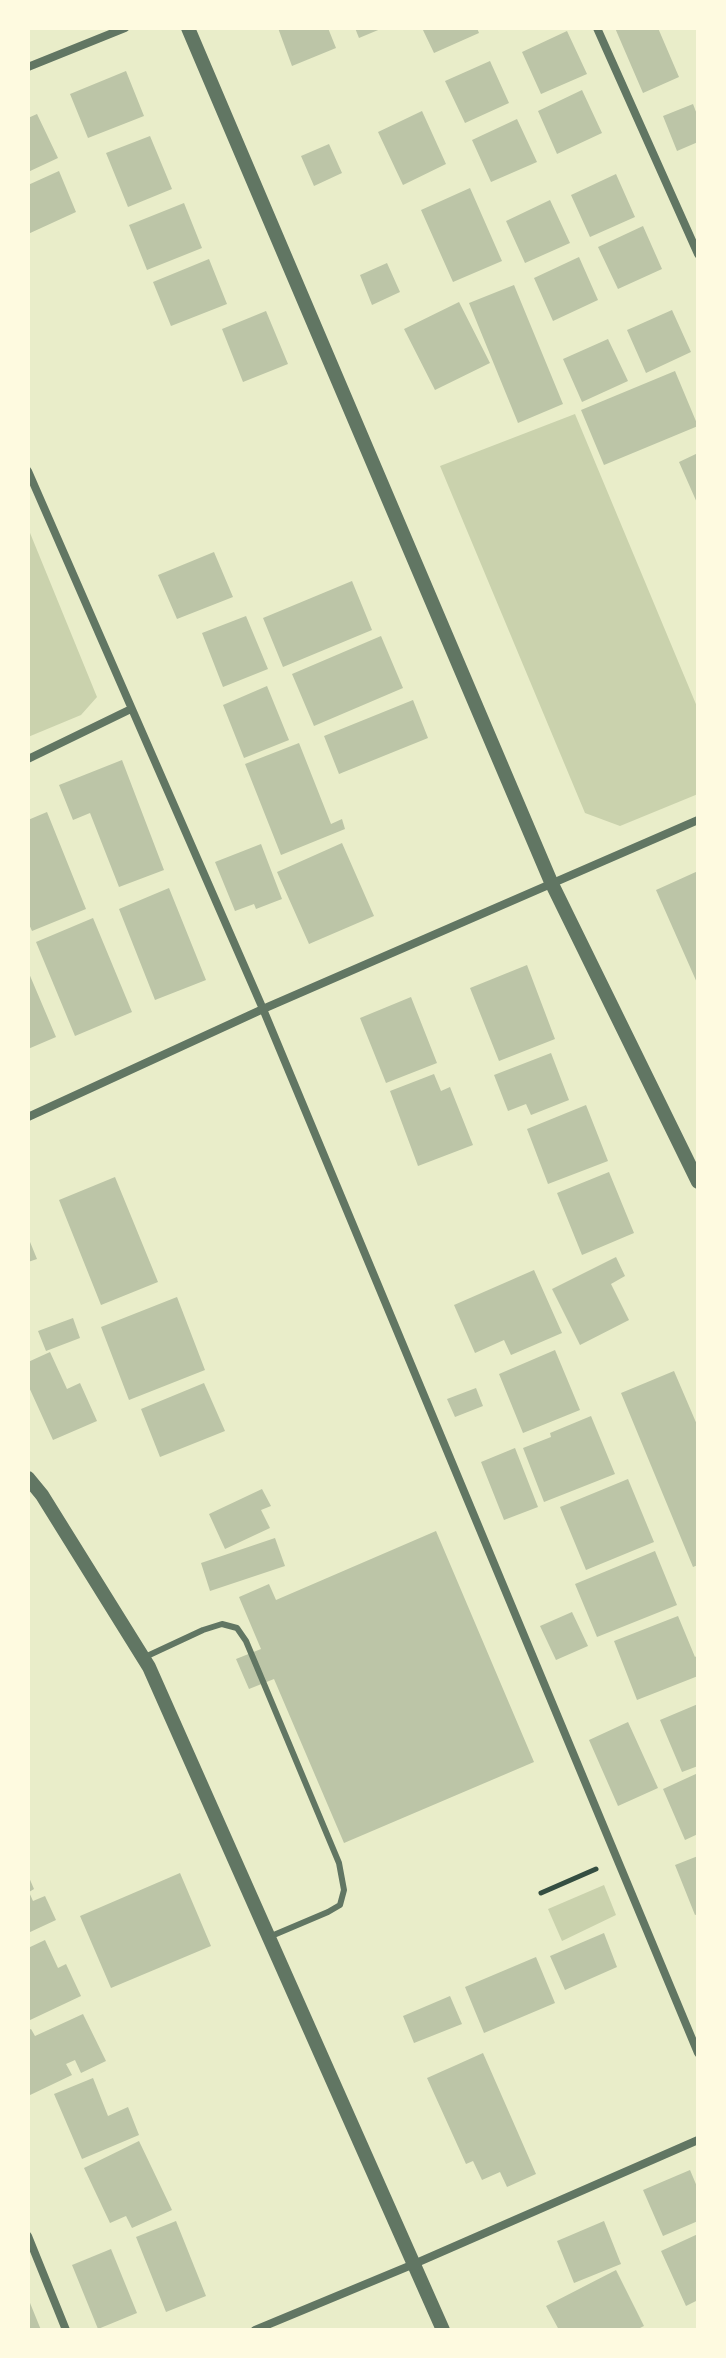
<!DOCTYPE html>
<html>
<head>
<meta charset="utf-8">
<style>
	body { margin:0 }
	#map { position:relative; width:726px; height:2358px; overflow:hidden; background:#e9edc9; font-family:Rubik,sans-serif }
	canvas { display:block }
	.frame { position:absolute; inset:0; border:30px solid #fefae0; pointer-events:none }
</style>
</head>
<body>
<div id="map">
<canvas width="726" height="2358"></canvas>
<div class="frame"></div>
</div>
<script>
const g = document.querySelector('canvas').getContext('2d');
g.lineJoin = 'round';
function fill(path, color) { g.fillStyle = color; g.fill(path, 'evenodd'); }
function strokePath(path, color, width, dash) { g.strokeStyle = color; g.lineWidth = width; g.lineCap = dash ? 'butt' : 'round'; g.setLineDash(dash || []); g.stroke(path); }
fill(new Path2D(`
	M575,414L698,709V794L620,826L585,813L440,466Z
	M28,528L97,697L81,715L28,737Z
	M604,1885L616,1915L562,1941L548,1909Z`), '#cad2ad');
fill(new Path2D(`
	M278,28H328L336,48L292,66Z
	M355,28H383L359,38Z
	M422,28H477L479,33L434,53Z
	M615,28H658L679,77L643,93Z
	M567,31L587,74L541,94L522,52Z
	M490,61L509,103L465,123L445,81Z
	M126,71L144,116L88,138L70,94Z
	M582,90L602,133L557,154L538,111Z
	M693,104L698,117V142L677,151L663,116Z
	M422,111L446,164L403,185L378,132Z
	M37,114L58,158L28,172V118Z
	M517,119L537,162L491,182L472,140Z
	M150,136L172,189L128,207L106,153Z
	M329,144L342,173L314,186L301,156Z
	M59,171L76,212L28,234V185Z
	M616,174L635,217L590,237L571,195Z
	M470,188L502,261L453,282L421,210Z
	M550,200L570,243L525,263L506,221Z
	M184,203L202,248L147,270L129,225Z
	M643,226L662,269L618,289L598,247Z
	M579,257L598,300L553,321L534,278Z
	M209,259L227,304L171,326L153,282Z
	M387,263L400,292L372,305L360,275Z
	M514,285L563,404L518,423L469,303Z
	M459,302L490,363L435,390L404,329Z
	M672,310L691,352L646,373L627,330Z
	M266,311L288,364L243,382L222,329Z
	M608,339L628,381L582,402L563,359Z
	M675,371L698,426L604,465L581,410Z
	M698,453V505L679,462Z
	M214,552L233,597L177,619L158,575Z
	M352,581L372,630L283,667L263,618Z
	M246,616L268,669L223,687L202,633Z
	M381,636L403,688L314,726L292,674Z
	M267,686L289,740L244,758L223,705Z
	M413,700L428,738L339,774L324,736Z
	M299,743L331,824L342,819L345,829L281,855L245,764Z
	M122,760L164,870L119,887L90,813L73,820L59,785Z
	M47,812L86,909L32,931L28,922V820Z
	M342,843L374,916L309,944L277,872Z
	M261,844L282,899L256,909L254,904L235,911L215,862Z
	M698,871V985L656,890Z
	M169,888L206,980L155,1000L119,909Z
	M93,918L132,1012L75,1036L36,942Z
	M527,965L555,1039L499,1061L470,988Z
	M28,971L56,1037L28,1049Z
	M411,997L437,1063L386,1083L360,1018Z
	M551,1053L569,1100L531,1115L526,1104L508,1111L494,1075Z
	M434,1074L441,1091L450,1087L473,1145L418,1166L390,1091Z
	M586,1105L608,1161L548,1184L527,1129Z
	M609,1172L634,1233L582,1255L557,1193Z
	M115,1177L158,1282L101,1305L59,1200Z
	M28,1237L37,1259L28,1262Z
	M616,1257L625,1276L611,1284L629,1320L580,1345L552,1289Z
	M534,1270L562,1333L511,1355L504,1340L475,1353L454,1305Z
	M177,1297L205,1370L129,1400L101,1327Z
	M73,1318L80,1338L46,1351L38,1331Z
	M555,1350L580,1410L523,1433L499,1374Z
	M50,1352L67,1389L80,1383L97,1421L53,1440L28,1385V1362Z
	M674,1371L698,1427V1565L693,1567L621,1393Z
	M204,1383L225,1431L160,1457L141,1409Z
	M476,1388L483,1406L455,1417L447,1399Z
	M591,1416L615,1474L544,1502L523,1448L551,1437L550,1433Z
	M515,1448L538,1507L504,1520L481,1462Z
	M628,1479L654,1542L586,1570L560,1507Z
	M262,1489L271,1506L261,1510L270,1528L225,1549L209,1514Z
	M436,1531L534,1762L344,1843L274,1679L249,1689L236,1659L261,1649L239,1597L269,1584L276,1600Z
	M275,1538L285,1566L210,1591L201,1563Z
	M655,1551L677,1605L597,1637L575,1584Z
	M572,1612L588,1646L556,1660L540,1626Z
	M678,1616L695,1657L698,1655V1676L637,1700L614,1641Z
	M698,1704V1766L682,1772L660,1720Z
	M628,1722L658,1788L618,1806L589,1740Z
	M698,1773V1834L685,1840L663,1789Z
	M698,1856V1914L695,1915L675,1865Z
	M180,1873L211,1946L111,1988L80,1916Z
	M28,1875L34,1889L29,1892L33,1901L45,1896L56,1920L28,1933Z
	M604,1933L617,1967L565,1990L550,1956Z
	M45,1940L58,1968L66,1964L81,1996L28,2021V1948Z
	M536,1957L555,2003L484,2033L465,1987Z
	M450,1996L462,2024L414,2043L403,2016Z
	M83,2014L106,2061L81,2073L75,2060L66,2064L72,2075L28,2096V2030L31,2029L35,2036Z
	M483,2053L536,2174L507,2187L500,2172L482,2180L473,2161L466,2164L427,2078Z
	M93,2078L108,2116L128,2107L139,2135L82,2159L54,2094Z
	M139,2141L172,2210L132,2228L126,2216L110,2223L84,2168Z
	M690,2170L698,2189V2221L663,2236L643,2190Z
	M176,2221L206,2296L166,2312L136,2237Z
	M604,2221L621,2264L574,2283L557,2241Z
	M698,2234V2300L686,2306L661,2251Z
	M111,2249L137,2313L98,2329L72,2265Z
	M616,2270L644,2326L636,2330H559L546,2306Z
	M28,2298L41,2330H28Z`), '#bcc5a7');
strokePath(new Path2D(`
	M541,1893L596,1869`), '#344e41', 5);
strokePath(new Path2D(`
	M145,1657L203,1630L222,1624L237,1628L246,1641L339,1863L344,1890L340,1905L328,1912L269,1937`), '#617663', 6);
strokePath(new Path2D(`
	M597,28L698,254
	M28,67L125,28
	M28,471L263,1009L698,2053
	M28,759L131,709
	M28,1117L263,1009L698,820
	M28,2236L66,2330
	M255,2330L414,2264L698,2140`), '#617663', 8);
strokePath(new Path2D(`
	M188,28L551,882L698,1182
	M28,1478L42,1495L149,1667L443,2330`), '#617663', 14);
</script>
</body>
</html>
